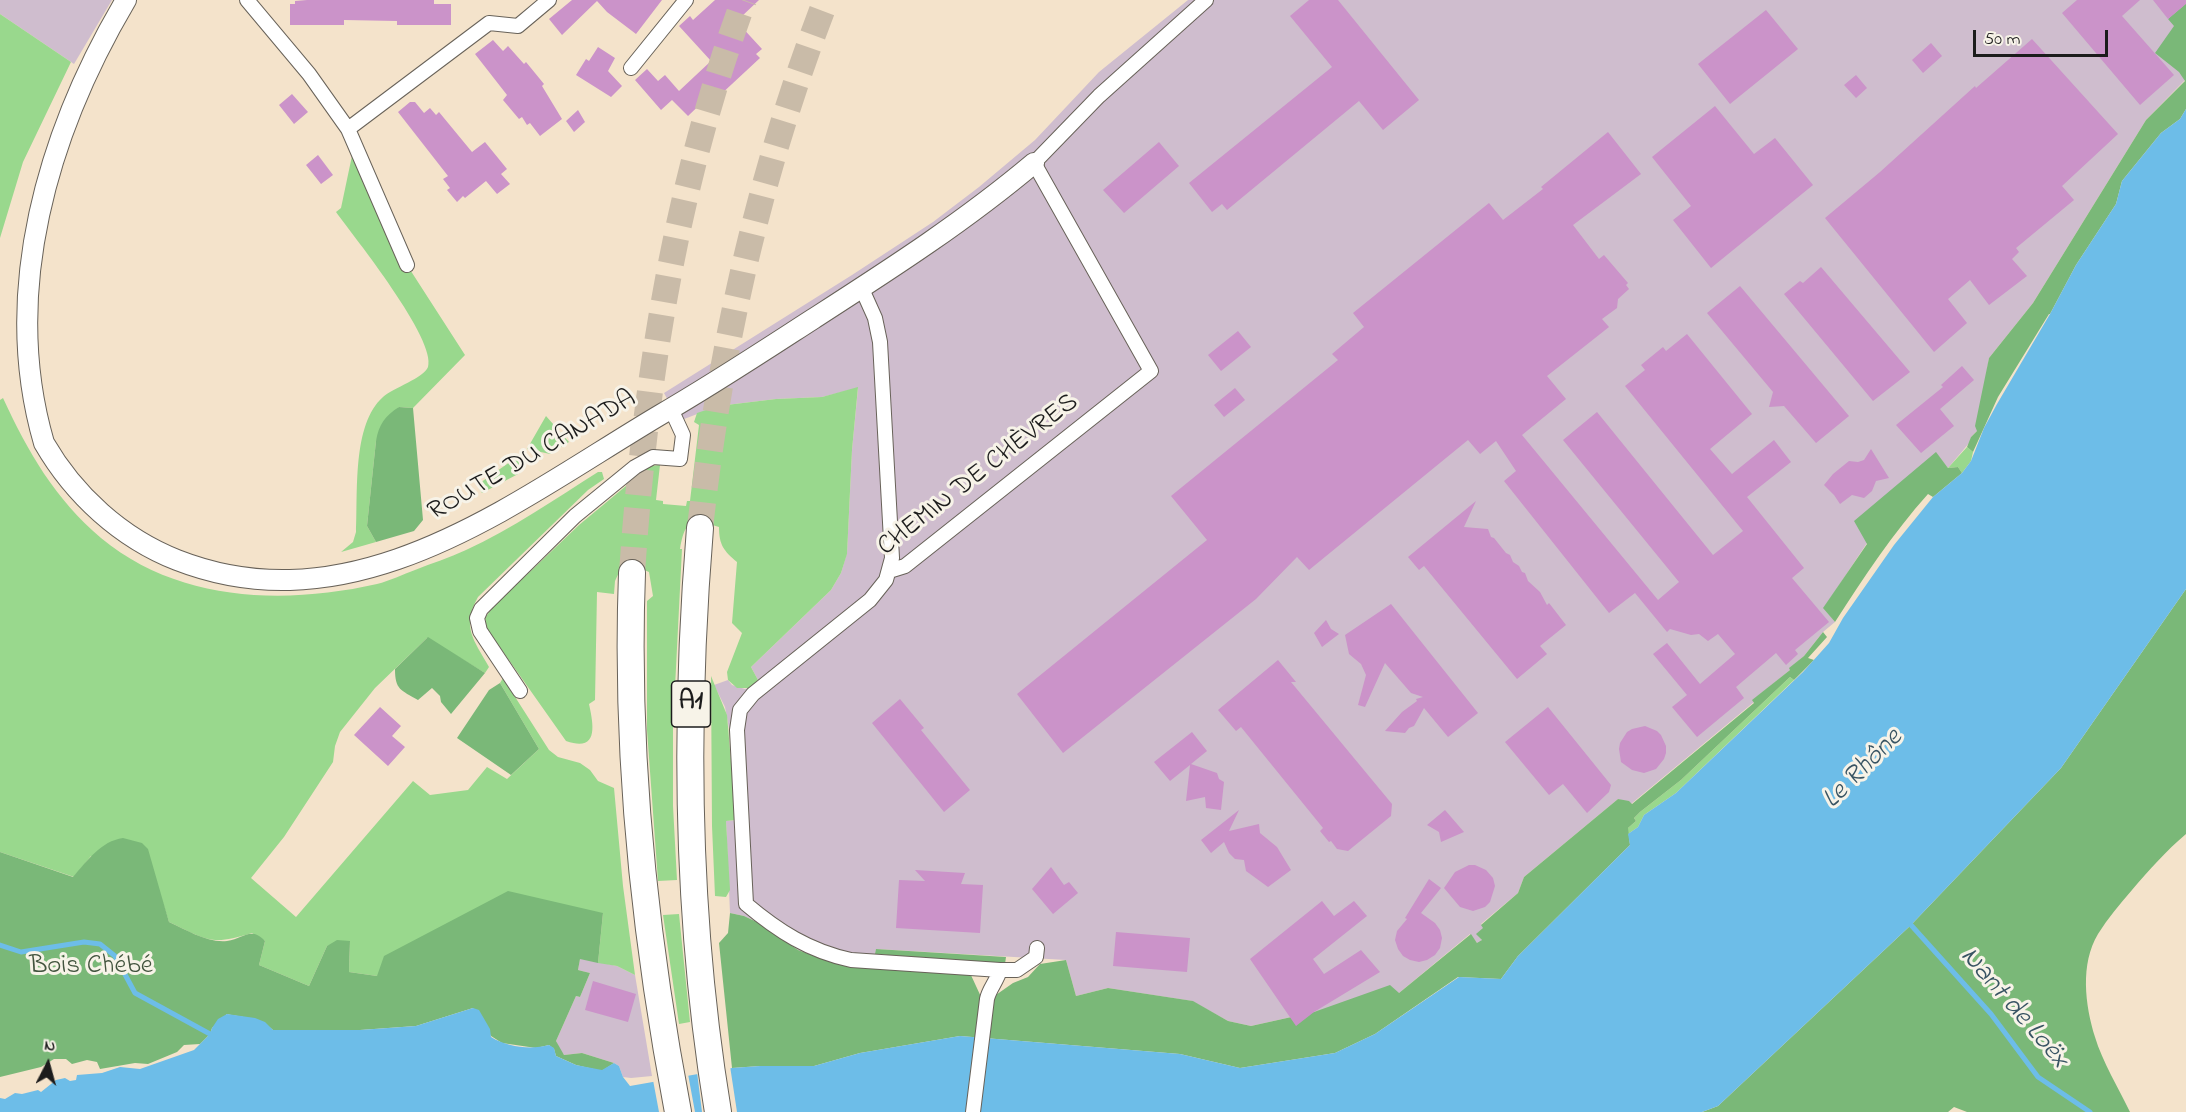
<!DOCTYPE html>
<html>
<head>
<meta charset="utf-8">
<style>
	body { margin:0 }
	#map { position:relative; width:2186px; height:1112px; overflow:hidden; background:#f4e3cb; font-family:"Indie Flower",sans-serif }
	canvas { display:block }
	.north { position:absolute; left:18px; top:1034px; width:60px; height:60px; -webkit-text-stroke:4px #f7f3e8; paint-order:stroke; rotate:6deg; font-size:16px; font-weight:700; line-height:24px; text-align:center; color:#1c1c1c }
	.north::after { content:''; display:block; margin:auto; width:21px; height:27px; background:#1c1c1c; clip-path:polygon(50% 0,100% 100%,50% 72%,0 100%) }
	.scale { position:absolute; left:1973px; top:30px; width:135px; height:27px; box-sizing:border-box; border:3px solid #1c1c1c; border-top:0; padding-left:8px; font-size:18px; line-height:21px; white-space:nowrap; color:#1c1c1c; -webkit-text-stroke:4px #f7f3e8; paint-order:stroke }
</style>
</head>
<body>
<div id="map">
<canvas width="2186" height="1112"></canvas>
<div class="north">N</div>
<div class="scale">50 m</div>
</div>
<script>
const g = document.querySelector('canvas').getContext('2d');
g.lineJoin = 'round';
function fill(path, color) { g.fillStyle = color; g.fill(path, 'evenodd'); }
function strokePath(path, color, width, dash) { g.strokeStyle = color; g.lineWidth = width; g.lineCap = dash ? 'butt' : 'round'; g.setLineDash(dash || []); g.stroke(path); }
function label(font, color, halo, rows, align = 'center') {
  g.font = font + ' "Indie Flower",sans-serif'; g.lineWidth = 6; g.setLineDash([]); g.textBaseline = 'middle'; g.strokeStyle = halo; g.fillStyle = color; for (const [text, x, y, turn = 0] of rows) {
    g.save(); g.translate(x, y); g.rotate((+turn || 0) * Math.PI / 180); g.textAlign = isNaN(turn) ? turn : align; if (halo) g.strokeText(text, 0, 0); g.fillText(text, 0, 0); g.restore();
  }
}
fill(new Path2D(`
	M0,0H112L74,64L0,14Z
	M1188,0H2186L2185,80L2146,120L2033,303L1989,358L1977,431L1971,437L1970,442L1948,468L1939,457L1867,543L1824,608L1835,622L1823,632L1804,656L1790,668V670L1753,700L1754,702L1631,804L1618,799L1524,877L1518,893L1481,924L1484,928L1477,934L1482,940L1478,944L1470,934L1399,993L1251,1026L1228,1021L1192,1001L1108,988L1076,996L1066,960L876,949L875,967L850,965L825,960L798,950L759,923L744,916L730,913L726,821L736,820L730,734L725,707L714,685L728,680L732,685L745,689L754,686L758,680L751,667L831,590L841,573L847,553L852,450L858,388L822,397L776,399L718,406L679,421L664,393L852,275L933,222L979,187L1035,140L1099,72Z
	M580,958L617,966L635,975L652,1076L631,1078L623,1077L619,1066L614,1063L582,1053L564,1055L560,1051L556,1041L576,996L580,997L590,973L578,970Z`), '#cfbdce');
fill(new Path2D(`
	M0,14L71,62L23,162L0,238Z
	M353,151L407,265L465,355L413,408L399,407L376,441L367,526L376,542L341,552L353,542L356,532C358,493 352,424 383,397C393,388 424,378 428,367C437,340 355,238 336,212L341,208Z
	M858,387L852,450L847,554L841,573L831,590L751,667L758,680L750,688H737L728,680L727,672L742,633L732,623L737,562C724,551 719,545 719,527C692,518 685,519 680,549H682L673,727V806L677,880L658,881L647,730V601L653,596L649,572L637,567L621,568L615,581L614,594L597,592L595,700L589,704C593,723 600,753 566,741L487,629L485,618L492,608L579,525L650,466L660,465L656,500L663,501V504L686,506L687,501H690L699,425L694,422L697,413L718,406L776,399L822,397Z
	M3,398C28,452 55,499 101,538C178,602 284,605 377,584C390,581 403,574 415,570C432,563 449,558 466,550C512,529 555,499 598,472H602L604,479L588,490L478,597C461,627 474,640 489,667L485,673L427,638L375,688L340,732L335,746L333,762L284,837L251,878L296,917L413,781L430,795L468,790L487,767L507,779L539,749L500,683L503,678L549,750L558,757L580,763L590,770L598,781L614,788L623,886L635,975L617,966L598,963L603,913L377,976L349,972L350,941L327,946L309,986L259,965L265,941L252,933C211,946 207,940 169,922L161,897L91,856L74,877L0,852V400Z
	M546,416L569,442L550,454L527,449Z
	M1967,447L1973,452L1971,461L1962,473L1958,467L1948,468Z
	M520,455L525,466L520,473L482,493L477,485Z
	M711,676L727,715L736,820L726,821L730,890L726,897L715,896L712,826Z
	M1790,677L1794,680L1676,793L1644,815L1638,827L1628,834V828L1636,821L1634,818L1640,812L1681,780Z
	M679,914L690,1022L679,1024L663,915Z`), '#99d88d');
fill(new Path2D(`
	M2186,0V109L2180,119L2161,133L2122,181L2116,204L2076,265L2050,314H2049L1998,397L1973,452L1967,447L1971,437L1977,431L1975,426L1989,358L2033,303L2146,120L2185,81L2179,72L2155,53L2174,26L2168,19L2183,6Z
	M399,407L413,408L423,520L414,531L376,542L367,526L376,441C379,424 385,416 399,407Z
	M1936,452L1948,468L1958,467L1962,473L1933,497L1928,494C1893,533 1864,577 1835,622L1823,608L1867,544L1854,521Z
	M2186,589V834C2166,851 2149,870 2132,890C2120,904 2108,918 2098,934C2080,964 2085,1005 2095,1037C2102,1061 2119,1089 2130,1112H1967L1954,1107L1948,1112H1702L1718,1106L1911,925L2061,768Z
	M1823,632L1827,637L1808,658L1814,660L1794,680L1790,677L1681,780L1640,812L1634,818L1636,821L1628,828L1630,845L1518,956L1501,979L1458,977L1375,1034L1335,1053L1240,1068L1180,1054L960,1036L860,1053L814,1066H760L732,1068L719,943L728,933L730,913L744,916L759,923L798,950L825,960L850,965L970,973L982,999L993,997L1013,983L1028,977L1040,964L1066,960L1076,996L1108,988L1193,1001L1228,1021L1251,1026L1314,1012L1390,985L1399,993L1471,934L1477,943L1482,940L1476,934L1483,928L1481,925L1518,893L1524,877L1618,799L1629,801L1632,804L1754,703L1752,700L1790,670L1789,668L1804,656Z
	M428,637L485,673L451,714L441,702L440,696L432,688L418,700C401,690 395,690 395,669Z
	M500,683L539,749L511,775L457,738L489,690Z
	M123,838L142,843L148,849L169,922C187,930 207,943 227,941C244,939 250,926 265,941L259,965L309,986L327,946L337,940L350,941L349,972L377,976L384,956L508,891L603,913L598,963L580,959L578,970L590,973L580,997L576,996L556,1041L564,1055L582,1053L614,1063L602,1071L576,1065L556,1056L554,1049L549,1045L536,1048L502,1043L491,1036L473,1008L416,1026L360,1030H273C259,1017 244,1018 227,1014L212,1028L210,1034L200,1044L184,1045L177,1052L148,1064L135,1063L100,1069L97,1062L87,1060L72,1064L66,1059H54L41,1067L0,1077V852L73,877C87,861 101,841 123,838Z
	M876,949L1006,957L1005,964L875,954Z`), '#7ab878');
fill(new Path2D(`
	M2186,109V589L2061,768L1911,925L1718,1106L1702,1112H0V1098L5,1099L15,1093L22,1094L38,1090L41,1092L56,1080L65,1078L70,1081L76,1080L77,1075L102,1073L120,1067L140,1069L194,1050L210,1034L212,1028L218,1019L227,1014L255,1018L265,1022L273,1030H360L416,1026L473,1008L479,1010L490,1029L491,1037C507,1047 531,1050 549,1045L554,1048L556,1056L576,1065L602,1070L614,1063L619,1066L623,1077L630,1086L732,1068L760,1066H814L860,1053L960,1036L1180,1054L1240,1068L1335,1053L1375,1034L1459,977L1501,979L1518,956L1630,845L1628,834L1638,827L1644,815L1676,793L1803,672L1829,643L1843,618L1894,545L1933,497L1962,473L1971,461L1984,428L1997,404L2050,314L2076,265L2116,204L2122,181L2161,133L2180,119Z`), '#6dbde8');
fill(new Path2D(`
	M730,1066L737,1112H702L697,1072Z
	M688,1074L695,1112H659L653,1080Z`), '#f4e3cb');
strokePath(new Path2D(`
	M1911,925L1991,1014L2038,1077L2090,1112
	M0,945L21,952L84,942L100,944L115,956L135,993L210,1034`), '#6dbde8', 5);
fill(new Path2D(`
	M307,0H434V4H451V25H397V21L344,20V25H290V4H295V1Z
	M572,0H662L636,34L607,12L597,1L562,35L549,19Z
	M715,0H759L740,18L742,21L739,24L762,49L756,54L760,58L718,97L713,92L688,116L672,100L661,110L635,80L647,69L658,81L665,75L679,91L711,61L679,26L690,16L693,20Z
	M1309,0H1338L1419,100L1383,130L1359,101L1227,210L1222,204L1212,212L1189,183L1332,67L1290,16Z
	M2077,0H2140L2122,16L2174,75L2140,105L2062,13Z
	M2153,0H2186V4L2168,19Z
	M1766,10L1798,49L1730,104L1698,64Z
	M2032,39L2118,134L2062,186L2074,200L2016,248L2019,252L2012,259L2027,276L1989,305L1970,280L1948,299L1967,323L1934,352L1825,218L1880,172L1975,86L1976,88Z
	M493,40L503,51L508,46L524,64L526,62L544,84L542,86L562,119L540,136L530,123L527,125L522,117L519,119L503,100L507,95L475,54Z
	M1931,43L1942,56L1923,73L1912,60Z
	M598,47L615,58L608,71L622,86L611,97L576,75L586,59L589,61Z
	M1856,75L1867,88L1856,98L1844,85Z
	M292,94L308,112L294,124L279,105Z
	M410,102H415L424,113L430,108L436,115L439,112L472,152L485,142L507,169L501,174L510,184L497,194L486,181L465,198L463,196L457,202L447,190L450,188L443,179L448,176L398,112Z
	M1715,106L1754,154L1775,138L1813,185L1711,268L1673,220L1691,206L1652,157Z
	M578,110L585,122L574,132L566,121Z
	M1608,132L1641,174L1573,225L1599,259L1604,255L1628,283L1626,285L1629,289L1618,299L1617,308L1602,319L1609,327L1547,376L1566,399L1522,435L1658,600L1679,582L1563,440L1597,412L1713,555L1743,531L1625,386L1645,370L1641,365L1663,347L1666,351L1687,334L1752,414L1710,449L1732,474L1774,440L1791,462L1747,497L1804,568L1792,578L1829,622L1795,650L1798,654L1786,665L1776,653L1736,687L1744,698L1697,737L1672,707L1687,695L1653,654L1667,643L1700,684L1735,654L1718,634L1708,641L1699,634L1691,635L1670,629L1667,632L1635,593L1609,613L1504,481L1516,471L1496,441L1480,454L1468,440L1309,570L1297,557L1256,599L1063,753L1017,694L1207,540L1171,496L1338,360L1332,354L1364,327L1353,313L1489,203L1503,220L1543,189L1541,187Z
	M1159,142L1179,166L1124,213L1103,190Z
	M318,155L333,175L321,184L306,165Z
	M1821,267L1910,372L1873,401L1784,294L1800,281L1803,283Z
	M1740,286L1849,416L1816,443L1784,406L1769,407L1773,392L1707,313Z
	M1238,331L1251,347L1221,371L1208,355Z
	M1962,366L1974,380L1940,409L1954,426L1921,453L1896,425L1943,387L1941,385Z
	M1235,388L1245,400L1224,417L1214,405Z
	M1871,449L1889,478L1876,481L1872,491L1864,498L1852,495L1840,504L1834,495L1824,485L1833,474L1849,461L1858,462L1864,460Z
	M1476,501L1464,527L1488,529L1491,537L1494,538L1506,553L1510,555L1513,562L1519,566L1522,572L1525,573L1528,581L1540,592L1547,605L1549,603L1566,625L1540,646L1547,654L1517,679L1424,566L1419,570L1408,557Z
	M1391,604L1478,713L1448,737L1424,708L1414,726L1409,728L1405,733L1385,731L1402,712L1417,701L1416,699L1423,697L1411,693L1385,663L1365,707L1358,705L1366,675L1361,664L1349,654L1345,635Z
	M1326,620L1331,629L1339,634L1322,647L1314,633Z
	M1278,660L1296,682H1291L1392,804L1391,816L1348,851L1337,849L1331,841L1329,842L1320,831L1323,828L1241,727L1236,731L1218,710Z
	M900,699L924,728L921,730L970,790L944,812L872,723Z
	M380,707L401,726L392,736L405,747L388,766L354,735Z
	M1548,707L1611,785L1609,792L1587,813L1563,784L1549,795L1505,742Z
	M1645,726L1657,731L1661,735L1666,746V753L1664,759L1656,769L1644,773L1632,770L1621,762L1619,749L1620,743L1627,732L1632,729Z
	M1192,732L1207,751L1191,764L1217,773L1219,779L1224,782L1221,810L1206,808L1205,797L1186,801L1190,765L1170,781L1154,762Z
	M1239,810L1229,831L1259,824L1260,833L1277,847L1291,870L1268,887L1246,871L1244,860L1235,859L1229,853L1224,842L1211,853L1201,840Z
	M1445,810L1464,832L1441,842L1439,832L1427,825Z
	M1469,865H1475L1486,870L1493,878L1495,886L1490,902L1485,907L1473,911L1460,907L1444,888L1455,872Z
	M1051,867L1064,885L1069,882L1078,893L1053,914L1032,889Z
	M915,870L965,873L961,884L983,885L980,933L896,928L899,880L925,881Z
	M1429,879L1441,888L1421,913L1435,923L1440,930L1442,938L1440,948L1435,955L1427,960L1419,962L1410,960L1403,956L1398,949L1395,940L1397,931L1407,919L1405,918Z
	M1322,901L1334,916L1354,901L1367,916L1313,959L1324,974L1361,950L1380,972L1314,1012L1296,1026L1250,959Z
	M1116,932L1190,938L1187,972L1113,966Z
	M593,981L636,994L628,1022L585,1010Z`), '#cb93c9');
strokePath(new Path2D(`
	M700,528C720,347 760,170 826,0
	M632,573C645,379 676,183 744,0`), '#c9bba8', 26, [26, 13]);
const street = new Path2D(`
	M247,0L309,74L348,129L407,265
	M631,68L686,0
	M348,129L489,23L518,26L549,0
	M862,289L875,318L880,342L892,558L886,580L870,600L753,694L740,710L737,730L746,904C778,931 809,951 851,960L1000,970H1017L1036,957L1037,948
	M889,571L905,566L1151,371L1034,163L1099,96L1206,0
	M520,691L480,631L477,618L481,609L575,516L635,467L653,457L680,459L683,435L671,409
	M973,1112L987,999C989,989 997,981 1000,970`);
const secondary = new Path2D(`
	M126,0C48,132 0,292 44,443C74,495 121,538 177,560C356,630 515,501 660,415C712,385 762,352 813,319C889,270 964,222 1034,163`);
const highway = new Path2D(`
	M700,528C684,723 686,919 718,1112
	M632,573C625,755 644,934 678,1112`);
strokePath(street, '#686259', 16);
strokePath(secondary, '#686259', 22);
strokePath(highway, '#686259', 28);
strokePath(street, '#fff', 14);
strokePath(secondary, '#fff', 20);
strokePath(highway, '#fff', 26);
for (const [x, y, w] of [
	[691,704,39]
]) { const box = new Path2D(); box.roundRect(x - w / 2, y - 23, w, 46, 4.5); g.fillStyle = '#f7f3e8'; g.fill(box); strokePath(box, '#1c1c1c', 1.5); }
label('bold 26px', '#1c1c1c', null, [
	["A1",691,704]
]);
label('27px', '#1c1c1c', '#f7f3e8', [
	["ROUTE DU CANADA",533,457,-30],
	["CHEMIN DE CHÈVRES",979,476,-38]
]);
label('27px', '#42543e', '#f7f3e8', [
	["Bois Chébé",91,968]
]);
label('italic 28px', '#385463', '#f7f3e8', [
	["Le Rhône",1864,770,-45],
	["Nant de Loëx",2013,1009,49]
]);
</script>
</body>
</html>
